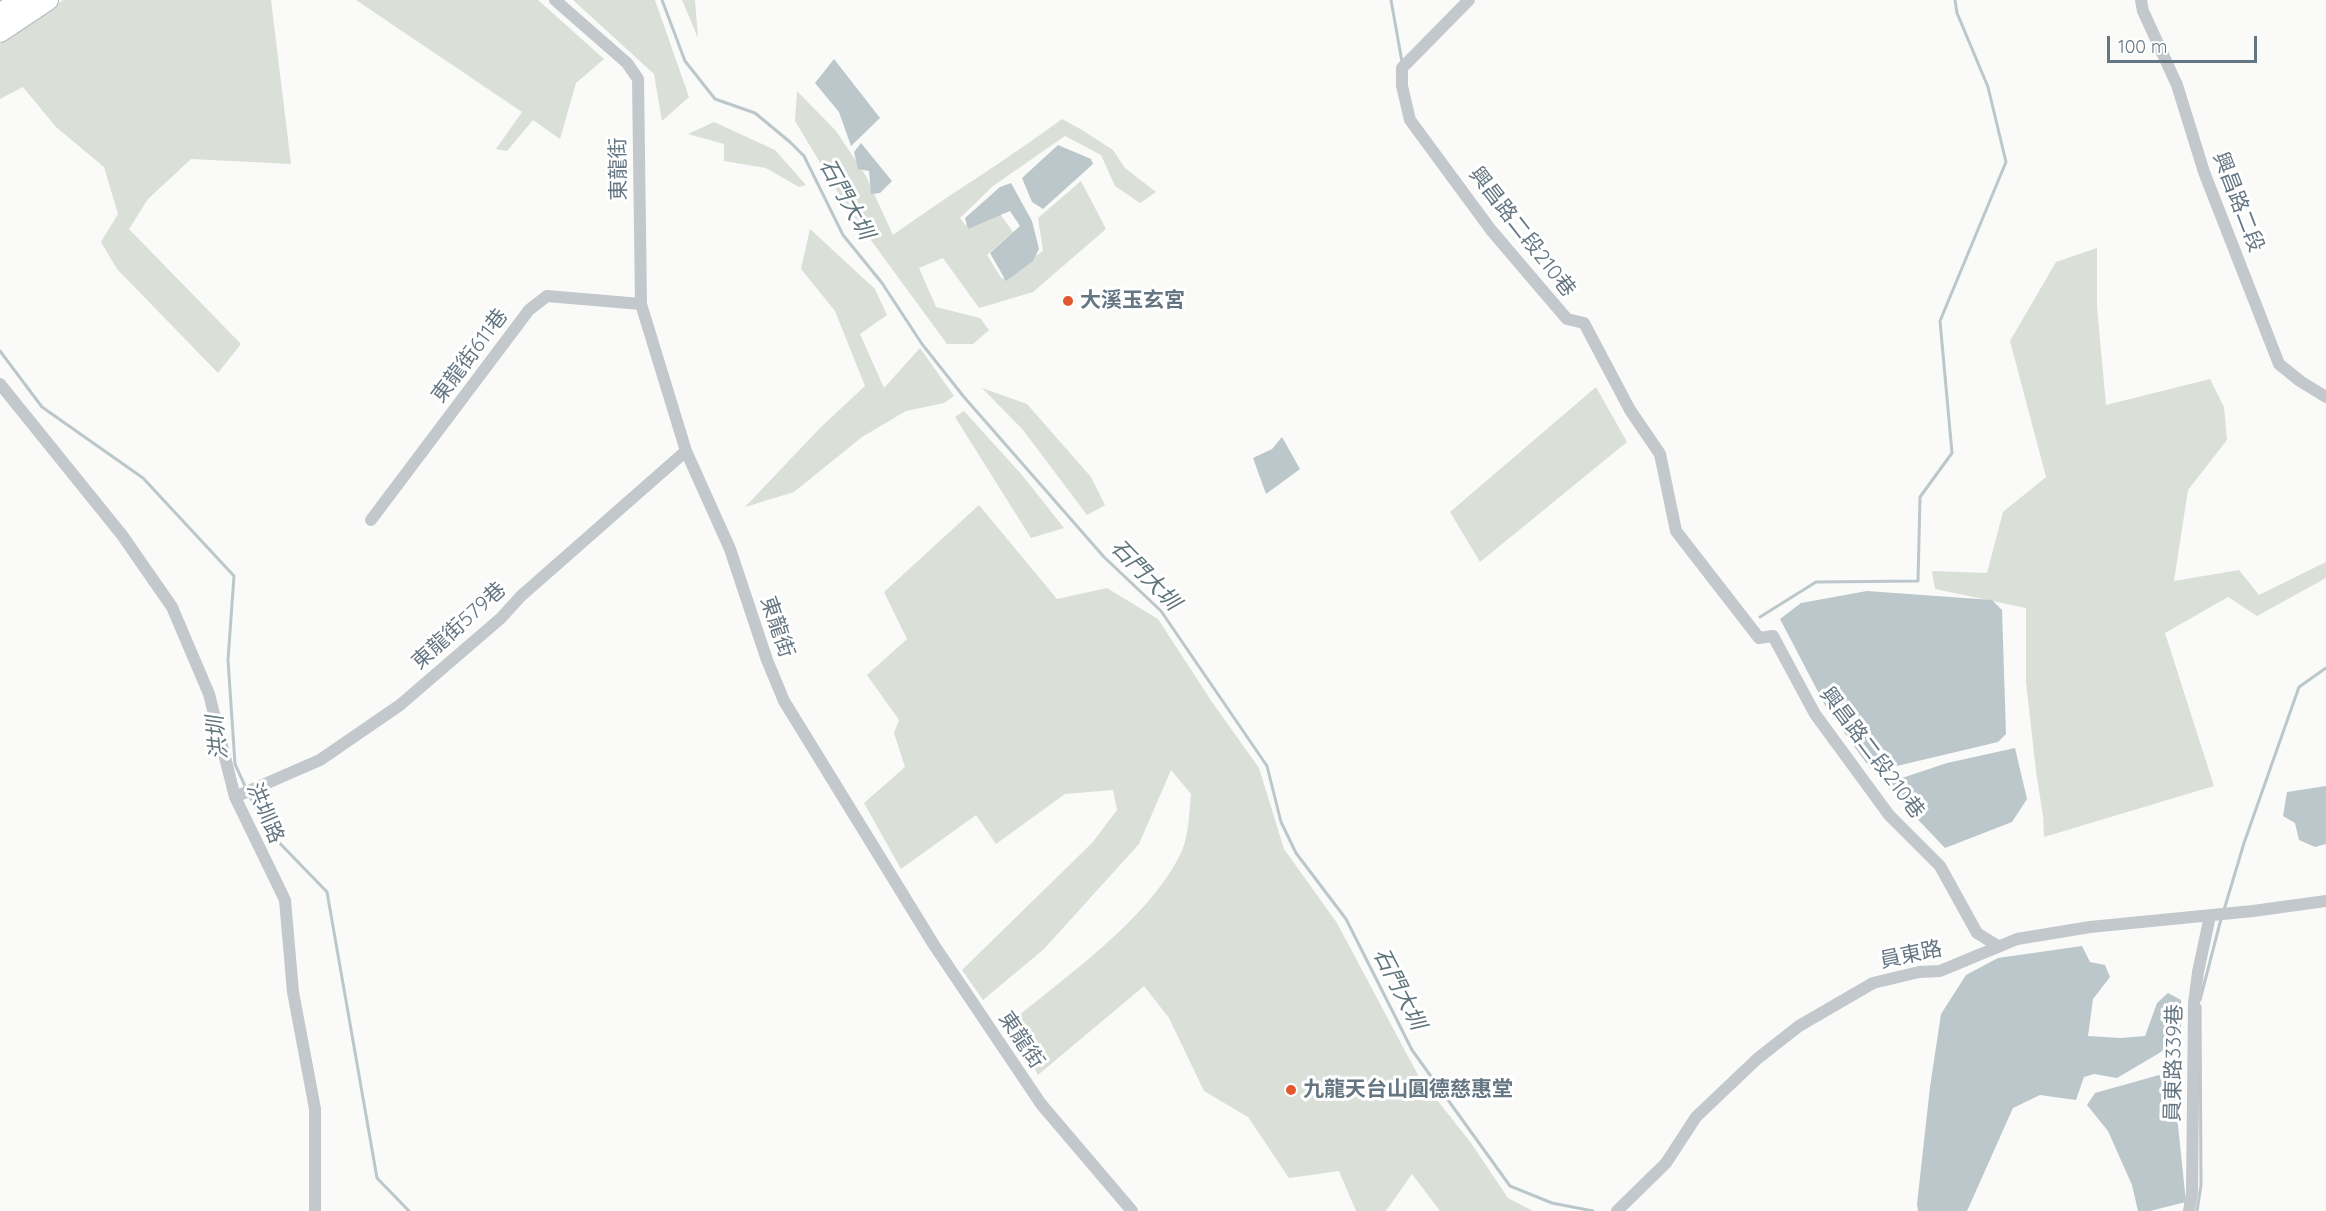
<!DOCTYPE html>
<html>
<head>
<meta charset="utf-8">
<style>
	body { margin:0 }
	#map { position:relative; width:2326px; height:1211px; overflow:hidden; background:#fafaf8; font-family:Quicksand,sans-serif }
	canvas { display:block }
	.scale { position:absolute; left:2107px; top:36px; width:150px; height:27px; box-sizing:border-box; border:3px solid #657683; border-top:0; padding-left:8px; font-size:18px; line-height:21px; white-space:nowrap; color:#657683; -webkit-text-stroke:4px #fff; paint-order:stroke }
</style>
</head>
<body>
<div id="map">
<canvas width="2326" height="1211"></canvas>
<div class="scale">100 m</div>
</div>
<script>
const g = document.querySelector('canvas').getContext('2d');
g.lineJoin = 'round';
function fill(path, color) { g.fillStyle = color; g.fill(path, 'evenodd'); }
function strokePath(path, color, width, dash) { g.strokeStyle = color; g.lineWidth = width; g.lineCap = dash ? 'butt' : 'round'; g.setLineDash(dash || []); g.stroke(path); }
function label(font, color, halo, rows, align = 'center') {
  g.font = font + ' Quicksand,"Noto Sans TC",sans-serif'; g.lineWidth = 6; g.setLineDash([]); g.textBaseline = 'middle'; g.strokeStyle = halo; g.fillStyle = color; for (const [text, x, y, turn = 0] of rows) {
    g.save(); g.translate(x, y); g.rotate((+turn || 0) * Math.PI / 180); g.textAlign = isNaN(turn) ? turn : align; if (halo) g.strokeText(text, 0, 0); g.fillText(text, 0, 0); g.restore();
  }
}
fill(new Path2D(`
	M63,0H271L291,164L191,159L148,199L129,229L241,344L218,373L117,269L101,242L118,214L104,167L56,127L23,87L0,99V44Z
	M356,0H538L604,59L576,83L560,139L533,120L507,151L496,149L522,112Z
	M573,0H655L689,97L662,121L654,74Z
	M682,0H695L698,38Z
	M797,91L836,131L866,176L893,235C948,195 1007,160 1062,119L1082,130L1113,150L1125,168L1156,192L1140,203L1115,186L1101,155L1065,136L993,186L960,218L965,225L1000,214L1013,232L987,255L1002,279L1043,251L1038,218L1081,181L1106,229L1033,292L979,308L943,258L919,268L936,307L980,318L989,330L973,344H947L848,209L795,121Z
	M714,122L775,150L806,185L799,187L766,168L724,161V144L688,134Z
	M810,229L875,289L887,315L860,334L884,388L920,348L954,396L944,403L906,411L862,437L794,492L745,507L821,427L865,386L835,311L801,269Z
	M2097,248V307L2106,405L2210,379L2224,407L2227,440L2188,490L2174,581L2239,570L2259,595L2326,562V578L2257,616L2228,597L2165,633L2214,786L2044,837L2043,816L2036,771L2026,682V608L1935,589L1932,571L1987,573L2003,512L2046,477L2010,341L2056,262Z
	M1596,387L1627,442L1480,562L1450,512Z
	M982,388L1027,404L1091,477L1105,505L1087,515L1023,430Z
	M964,411L1022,475L1064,528L1031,538L955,417Z
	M979,505L1057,599L1107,588L1158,619L1212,702L1259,768L1284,849L1337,923L1419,1077L1471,1143L1508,1198L1533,1211H1440L1412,1174L1386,1211H1356L1339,1171L1289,1178L1248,1117L1204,1091L1169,1018L1144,986L1038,1075L1011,1022C1066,976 1146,921 1179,857C1189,839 1189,815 1191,794L1171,770L1139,844L1044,949L983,1000L962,970L1092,843L1117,810L1113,790L1065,794L996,844L976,815L901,869L864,803L905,767L894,733L899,720L867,675L907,639L884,592Z`), '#dadfd7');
fill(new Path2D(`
	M834,59L880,118L851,146L839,112L815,83Z
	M861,143L892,181L880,193L871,194L869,171L858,169L854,152Z
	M1058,145L1091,159L1093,164L1043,209L1032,202L1022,178Z
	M1011,183L1032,221L1039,249L1033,261L1006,281L990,253L1020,226L1010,211L968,229L965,218L1000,187Z
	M1282,437L1300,469L1266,494L1253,458L1272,449Z
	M1867,591L1992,600L2002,610L2006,734L1998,742L1880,770L1870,768L1827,709L1780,619L1801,603Z
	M2015,748L2027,799L2012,822L1945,848L1884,784L1947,763Z
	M2326,786V844L2315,847L2299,840L2295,823L2283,816L2287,792Z
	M2082,946L2090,962L2105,965L2110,977L2093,999L2088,1036L2121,1038L2145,1036L2157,1003L2168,993L2181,1000V1030L2161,1052L2117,1078L2094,1074L2084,1077L2076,1100L2040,1095L2013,1108L1967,1211H1918L1917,1204L1930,1087L1941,1014L1966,975L1998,958Z
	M2159,1075L2174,1087L2186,1202L2150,1211H2138L2132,1185L2108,1131L2087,1105L2095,1093Z`), '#bbc7cb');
strokePath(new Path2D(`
	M662,0L685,61L715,99L755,113L790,142L804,156L843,235L882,283L922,344L964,397L1104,557L1161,611L1267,766L1281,822L1296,853L1346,919L1412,1050L1510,1186L1552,1203L1593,1211
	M1391,0L1402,62
	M0,351L42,407L143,478L234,576L228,660L235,764L246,788
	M1760,617L1816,582L1918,581L1920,497L1952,453L1940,321L2006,162L1988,87L1957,13L1955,0
	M249,794L265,828L327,892L377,1178L409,1211
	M2224,910L2244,843L2299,687L2326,668
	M2200,1000L2221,919
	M2197,1211L2201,1185L2200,1006`), '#bbc7cb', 3);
const primary = new Path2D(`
	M0,32L48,0`);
const highway = new Path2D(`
	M0,15L22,0`);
strokePath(primary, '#b5babe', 22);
strokePath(highway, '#b4b9bd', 26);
strokePath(new Path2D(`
	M555,0L627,63L638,79L641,304L686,451L730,549L767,660L784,701L934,945L1041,1104L1132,1211
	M1469,0L1402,68V86L1410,120L1491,230L1567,319L1584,323L1630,410L1660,454L1676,531L1759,638L1773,636L1815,714L1889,815L1940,866L1977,933L1998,946
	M2141,0L2143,11L2177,85L2204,172L2279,364L2300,381L2326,397
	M0,384L122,535L172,607L209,694L235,797L285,900L293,992L315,1109V1211
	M371,520L529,310L547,296L641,304
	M235,797L320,760L400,705L501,618L521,596L686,451
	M1617,1211L1666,1163L1696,1117L1757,1059L1799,1026L1873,983L1919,972L1940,971L2017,939L2090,927L2253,911L2326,901
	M2189,1211L2192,1193L2194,1003L2198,972L2210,916`), '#c3c8cc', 12);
strokePath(primary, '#fff', 20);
strokePath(highway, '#fff', 22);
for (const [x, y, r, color] of [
	[1068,301,6,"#e4572e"],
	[1291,1090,6,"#e4572e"]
]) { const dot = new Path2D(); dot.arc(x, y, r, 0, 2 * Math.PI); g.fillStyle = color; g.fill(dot); strokePath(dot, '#fff', 2); }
label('21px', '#657683', '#fff', [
	["東龍街",619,169,-91],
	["興昌路二段",2238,202,69],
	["興昌路二段210巷",1522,232,52],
	["東龍街611巷",470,356,-53],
	["東龍街579巷",459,626,-42],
	["東龍街",777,627,71],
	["興昌路二段210巷",1872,753,53],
	["洪圳路",265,813,67],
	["員東路",1911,955,-12],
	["東龍街",1021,1040,56],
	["員東路339巷",2174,1063,-89]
]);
label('bold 21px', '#657683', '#fff', [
	["大溪玉玄宮",1080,301],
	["九龍天台山圓德慈惠堂",1303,1090]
], 'left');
label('italic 22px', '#60757c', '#fff', [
	["石門大圳",846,199,61],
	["石門大圳",1145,575,46],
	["洪圳",218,738,-96],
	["石門大圳",1399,989,63]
]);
</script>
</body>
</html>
